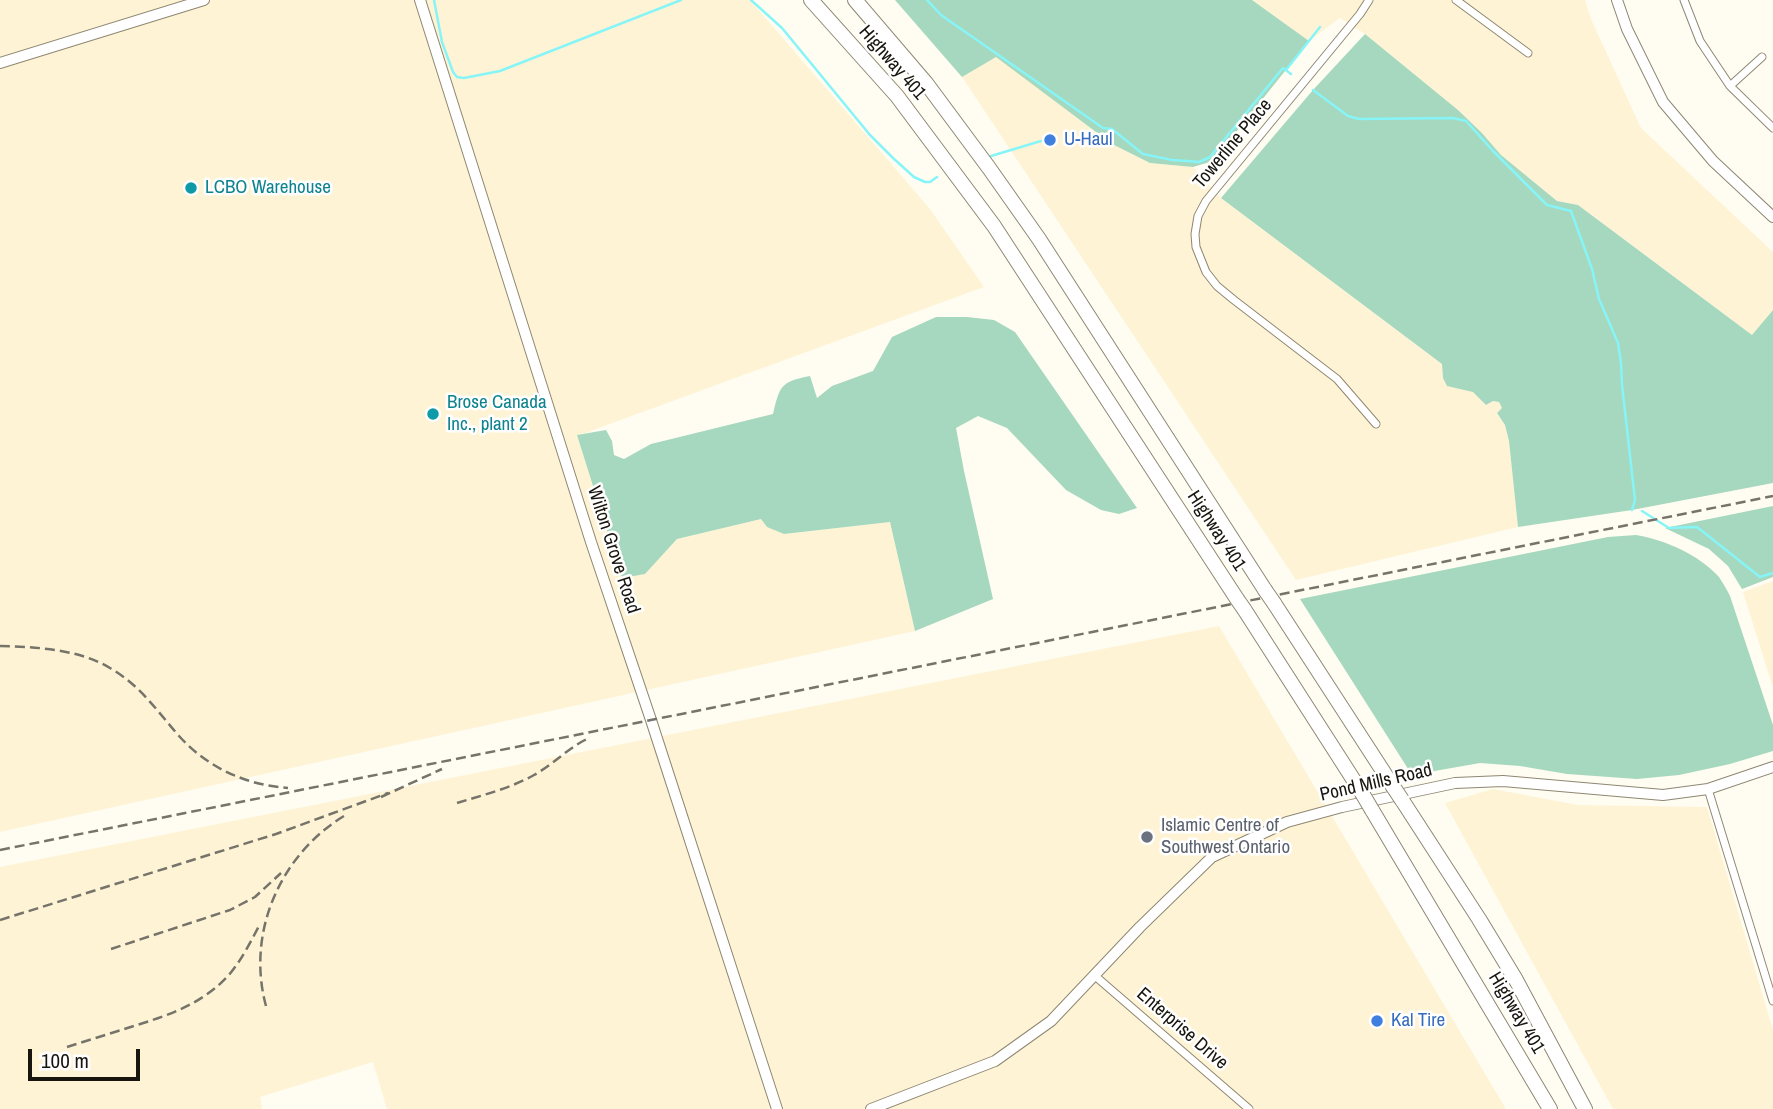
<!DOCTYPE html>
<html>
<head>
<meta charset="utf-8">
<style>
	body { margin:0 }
	#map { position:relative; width:1773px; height:1109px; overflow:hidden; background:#fffcf2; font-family:"Archivo Narrow",sans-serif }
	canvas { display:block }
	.scale { position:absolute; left:28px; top:1049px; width:112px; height:32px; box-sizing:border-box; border:4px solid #17150d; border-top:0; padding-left:9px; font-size:21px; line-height:24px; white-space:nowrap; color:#17150d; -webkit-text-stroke:5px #fff; paint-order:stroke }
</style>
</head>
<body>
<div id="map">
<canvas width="1773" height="1109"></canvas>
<div class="scale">100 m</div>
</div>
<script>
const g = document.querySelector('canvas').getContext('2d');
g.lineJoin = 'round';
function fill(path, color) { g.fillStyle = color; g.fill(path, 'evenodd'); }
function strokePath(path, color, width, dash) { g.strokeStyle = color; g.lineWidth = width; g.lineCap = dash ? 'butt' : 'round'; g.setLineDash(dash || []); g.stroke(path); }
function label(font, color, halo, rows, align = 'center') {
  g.font = font + ' "Archivo Narrow",sans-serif'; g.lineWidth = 5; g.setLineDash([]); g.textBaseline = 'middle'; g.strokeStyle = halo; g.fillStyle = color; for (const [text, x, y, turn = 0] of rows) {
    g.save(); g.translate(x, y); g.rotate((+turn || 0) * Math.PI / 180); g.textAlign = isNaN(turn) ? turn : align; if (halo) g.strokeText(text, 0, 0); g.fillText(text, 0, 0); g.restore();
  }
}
fill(new Path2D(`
	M0,0H750L930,209L984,287L577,436L645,574L677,539L742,523L761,519L784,534L890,522L915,631L0,832Z
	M1252,0H1585L1591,19L1641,128L1773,252V310L1752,335L1578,205L1557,201L1501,155L1482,133L1458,110L1365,34L1340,18L1309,41Z
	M996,56L1112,144L1150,163L1193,167L1221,198L1442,364L1443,378L1473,392L1486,405L1493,401L1499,402L1502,408L1497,414L1505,425L1509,441L1518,527L1296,580L962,77Z
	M1773,581V688L1743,592Z
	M1219,626L1506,1109H387L373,1062L260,1097L262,1109H0V867Z
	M1493,789L1578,805L1707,807L1773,1030V1109H1613L1445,803Z`), '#fef4d5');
fill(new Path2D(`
	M895,0H1252L1309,41L1213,161L1193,167L1150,163L1112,144L996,57L962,77Z
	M1365,34L1458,110L1482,133L1501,155L1557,201L1578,205L1752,335L1773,310V483L1632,510L1518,527L1509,441L1505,425L1497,413L1502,408L1499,402L1493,401L1486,405L1473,392L1447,386L1443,378L1442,364L1221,198L1313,90Z
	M936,317H967L994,320L1015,332L1137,508L1119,514L1101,510L1066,490L1007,428L978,416L956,428L964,471L993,599L915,631L890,522L784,534L767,527L761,519L677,539L645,574L622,578L577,435L606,430L612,441L614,455L624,459L651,444L773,414C780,386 780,382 810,376L817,398L832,386L873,371L892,337Z
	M1773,506V577L1742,589L1728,566L1709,549L1665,528Z
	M1636,535C1665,540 1698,554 1719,577C1723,583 1727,590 1730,596L1773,725V751L1730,764L1679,775L1637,779L1567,774L1520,766L1480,763L1412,775L1300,599L1608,537Z`), '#a5d8be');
strokePath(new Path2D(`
	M434,0L442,42L453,72L457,77L464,78L500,71L681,0
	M751,0L782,28L870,135L893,158L914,177L925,182H930L937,177
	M927,0L941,15L1103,128L1112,129L1143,154L1172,160L1187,161L1199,162L1210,157L1283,68L1291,74
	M1286,70L1320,27
	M1313,90L1348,116L1359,119L1453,118L1466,121L1493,151L1547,205L1571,211L1592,269L1599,299L1618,343L1621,363L1622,385L1635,500L1632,510
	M991,156L1041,141
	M1642,511L1669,528L1697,527L1760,577L1773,573`), '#87f4f8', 2.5);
const street = new Path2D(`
	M1369,0L1360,14L1206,201L1198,216L1195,234L1196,247L1206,272L1217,286L1234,300L1337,379L1376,424
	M1456,0L1528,53
	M1684,0L1700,41L1730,86L1773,128
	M1730,86L1762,57
	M1708,789L1773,1001
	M1094,975L1249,1109`);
const secondary = new Path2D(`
	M420,0L591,542L651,720L777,1109
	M1617,0L1627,29L1663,102L1713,161L1773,217
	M0,63L204,0
	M871,1109L995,1061L1051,1021L1140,927L1212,857L1287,822L1342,807L1455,783L1503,781L1663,795L1708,789L1773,767`);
const highway = new Path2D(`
	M811,0L897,96L994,226L1237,599
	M855,0L926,83L989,168L1039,239L1265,590
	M1274,603L1392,785
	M1244,609L1362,793
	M1402,800L1479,919L1516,980L1585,1109
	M1372,810L1550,1109`);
strokePath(street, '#8e8772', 9);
strokePath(secondary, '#8e8772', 12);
strokePath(highway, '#8e8772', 16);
strokePath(street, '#fff', 7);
strokePath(secondary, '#fff', 10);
strokePath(highway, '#fff', 14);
strokePath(new Path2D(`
	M0,646C37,647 78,649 110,668C140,685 157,711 179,736C208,768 246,785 288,788
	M381,797L442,769
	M457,803C483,795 511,788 534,775C554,764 569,747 589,738
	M0,850L1773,496
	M0,920L276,834L388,793
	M111,949L230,910L255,897L281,873
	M266,1006C246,933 280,855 344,816
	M67,1047C89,1040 112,1033 134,1026C169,1015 202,1004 228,976C241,961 250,943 259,926`), '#75736a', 2.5, [10, 5]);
const highwayBridge = new Path2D(`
	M1265,590L1274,603
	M1237,599L1244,609
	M1392,785L1402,800
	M1362,793L1372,810`);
strokePath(highwayBridge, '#8e8772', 16, []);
strokePath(highwayBridge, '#fff', 14);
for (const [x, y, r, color] of [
	[1050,140,7,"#3f7fe0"],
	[191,188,7,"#0f9aa8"],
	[433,414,7,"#0f9aa8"],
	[1147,837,7,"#6b7280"],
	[1377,1021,7,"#3f7fe0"]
]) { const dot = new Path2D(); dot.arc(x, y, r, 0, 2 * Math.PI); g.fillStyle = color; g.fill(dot); strokePath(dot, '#fff', 2.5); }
label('19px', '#17150d', '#fff', [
	["Highway 401",892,63,49],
	["Towerline Place",1233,144,-50],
	["Highway 401",1216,531,57],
	["Wilton Grove Road",613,550,72],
	["Pond Mills Road",1376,783,-13],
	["Highway 401",1516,1013,59],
	["Enterprise Drive",1182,1029,41]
]);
label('19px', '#366cbe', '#fff', [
	["U-Haul",1064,140],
	["Kal Tire",1391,1021]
], 'left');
label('19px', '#0d838f', '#fff', [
	["LCBO Warehouse",205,188],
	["Brose Canada",447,403],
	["Inc., plant 2",447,425]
], 'left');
label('19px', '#5b616d', '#fff', [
	["Islamic Centre of",1161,826],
	["Southwest Ontario",1161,848]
], 'left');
</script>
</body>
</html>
